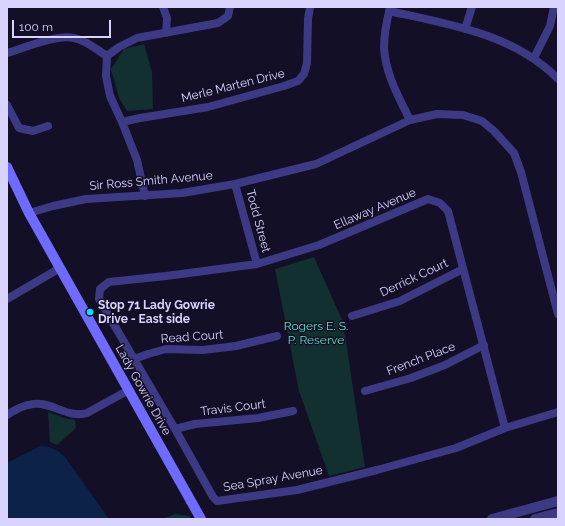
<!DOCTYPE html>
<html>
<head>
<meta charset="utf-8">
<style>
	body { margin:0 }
	#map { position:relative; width:565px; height:526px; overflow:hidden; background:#130f26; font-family:Raleway,sans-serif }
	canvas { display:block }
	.frame { position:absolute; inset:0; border:8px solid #d9d4ff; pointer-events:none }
	.scale { position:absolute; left:12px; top:20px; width:99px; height:18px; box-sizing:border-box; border:2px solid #d9d4ff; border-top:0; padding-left:5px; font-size:12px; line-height:14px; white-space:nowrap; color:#d9d4ff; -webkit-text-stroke:3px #130f26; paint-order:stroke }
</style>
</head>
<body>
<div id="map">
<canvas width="565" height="526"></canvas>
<div class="frame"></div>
<div class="scale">100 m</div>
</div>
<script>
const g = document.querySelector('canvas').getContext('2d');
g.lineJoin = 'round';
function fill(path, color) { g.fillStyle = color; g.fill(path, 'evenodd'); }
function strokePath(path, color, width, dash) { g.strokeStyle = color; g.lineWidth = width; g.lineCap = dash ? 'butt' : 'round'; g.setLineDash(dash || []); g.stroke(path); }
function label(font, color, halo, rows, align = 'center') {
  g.font = font + ' Raleway,sans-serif'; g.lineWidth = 3; g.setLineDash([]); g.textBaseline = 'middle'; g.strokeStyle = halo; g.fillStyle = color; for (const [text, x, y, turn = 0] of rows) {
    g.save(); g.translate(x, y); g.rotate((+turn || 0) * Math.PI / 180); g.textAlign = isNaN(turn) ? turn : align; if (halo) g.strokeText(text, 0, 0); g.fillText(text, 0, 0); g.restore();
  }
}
fill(new Path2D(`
	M144,44L152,72L153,109L127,111L119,98L111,69L124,49Z
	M314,257L343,322L365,467L329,476L299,391L275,269Z
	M48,412L64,418L75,420L76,428L57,445L50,442Z
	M175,514L190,516L191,519H166L165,518Z`), '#12302f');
fill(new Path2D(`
	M40,446C51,446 58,450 65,457L109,519H7V463Z`), '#0c2248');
strokePath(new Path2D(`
	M163,7L167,18L166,33
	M390,7C387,20 384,34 384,47C385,73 399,98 410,120
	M389,11C448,24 514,34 558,79
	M465,29L472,7
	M7,53C24,48 57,34 74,38C86,40 97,50 107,56
	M534,58L550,26L554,7
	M7,105L19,128L33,131L48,126
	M122,122L140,118L208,107L284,86L298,81L304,74L307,63L308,19L310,7
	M235,184L257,264
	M145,196L137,160L122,122L110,96L106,76L107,56L119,47L137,38L218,23L228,16L230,7
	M29,213L53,206L86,199L182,193L235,184L316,164L410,120L437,114L463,115L482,121L494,131L514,153L521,172L558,314
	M7,299L60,268
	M352,316L400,301L463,269
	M134,359L148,354L166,349L203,350L236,346L277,336
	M365,391L411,378L445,365L484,345
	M7,415C15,410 23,405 33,404C51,401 68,419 87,413L129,390
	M505,428L448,211L440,203L428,199L319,245L257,264L166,276L109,282L100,289L99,299L175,429L213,497L217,501L297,490L377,470L456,448L505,428L558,412
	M175,429L195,424L258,418L293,411`), '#3d3a85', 8);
strokePath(new Path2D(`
	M492,519L558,501
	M535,519L558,513`), '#3d3a85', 10);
strokePath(new Path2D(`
	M7,167L29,213L201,519`), '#6f6bff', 10);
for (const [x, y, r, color] of [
	[90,312,4,"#00e5ff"]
]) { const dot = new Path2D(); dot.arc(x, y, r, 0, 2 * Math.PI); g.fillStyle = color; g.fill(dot); strokePath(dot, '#130f26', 1.5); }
label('12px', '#d9d4ff', '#130f26', [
	["Merle Marten Drive",233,86,-14],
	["Sir Ross Smith Avenue",151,181,-5],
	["Ellaway Avenue",375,209,-23],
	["Todd Street",258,221,75],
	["Derrick Court",414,278,-25],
	["Read Court",192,337,-4],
	["French Place",421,359,-21],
	["Lady Gowrie Drive",143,390,61],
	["Travis Court",233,408,-7],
	["Sea Spray Avenue",273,479,-10]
]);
label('bold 12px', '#d9d4ff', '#130f26', [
	["Stop 71 Lady Gowrie",98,305],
	["Drive - East side",98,319]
], 'left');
label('12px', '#5fe0c0', '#130f26', [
	["Rogers E. S.",316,326],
	["P. Reserve",316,340]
]);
</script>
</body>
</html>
